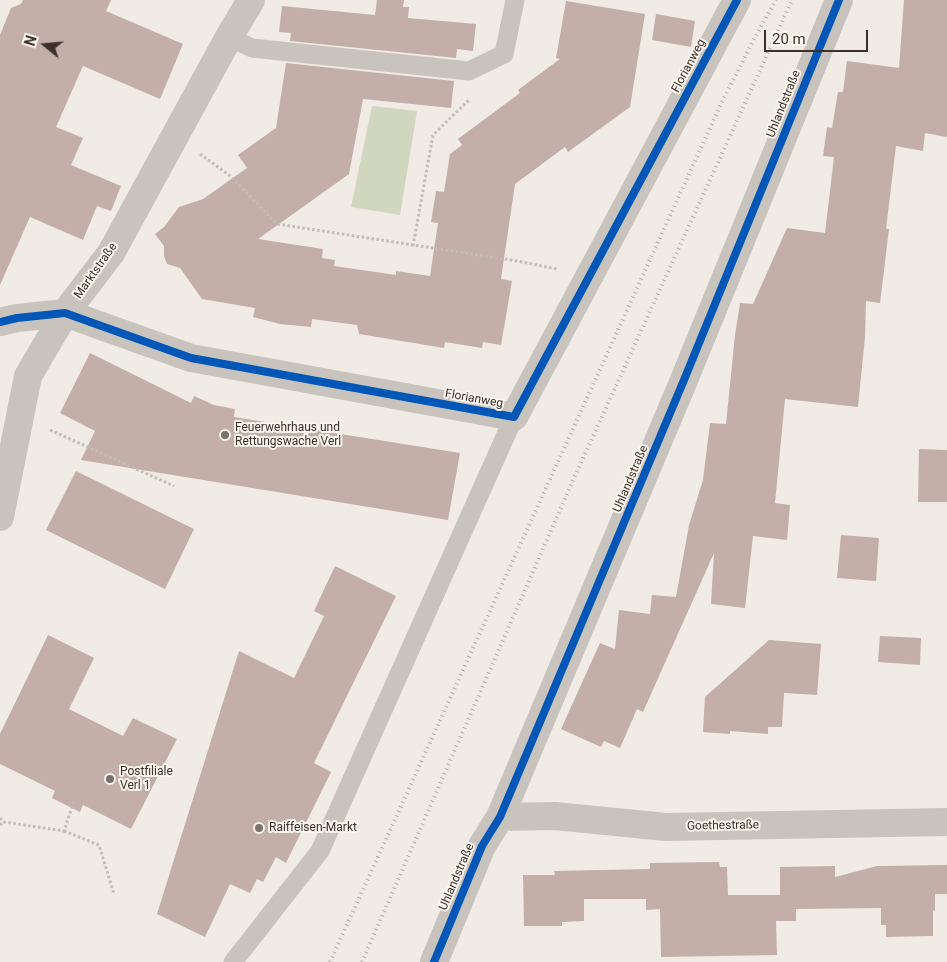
<!DOCTYPE html>
<html>
<head>
<meta charset="utf-8">
<style>
	body { margin:0 }
	#map { position:relative; width:947px; height:962px; overflow:hidden; background:#f0ebe5; font-family:Roboto,sans-serif }
	canvas { display:block }
	.north { position:absolute; left:20px; top:20px; width:50px; height:50px; -webkit-text-stroke:4px #fbf5ee; paint-order:stroke; rotate:287deg; font-size:14px; font-weight:700; line-height:20px; text-align:center; color:#3b302b }
	.north::after { content:''; display:block; margin:auto; width:18px; height:22px; background:#3b302b; clip-path:polygon(50% 0,100% 100%,50% 72%,0 100%) }
	.scale { position:absolute; left:764px; top:30px; width:104px; height:22px; box-sizing:border-box; border:2px solid #3b302b; border-top:0; padding-left:6px; font-size:15px; line-height:18px; white-space:nowrap; color:#3b302b; -webkit-text-stroke:4px #fbf5ee; paint-order:stroke }
</style>
</head>
<body>
<div id="map">
<canvas width="947" height="962"></canvas>
<div class="north">N</div>
<div class="scale">20 m</div>
</div>
<script>
const g = document.querySelector('canvas').getContext('2d');
g.lineJoin = 'round';
function fill(path, color) { g.fillStyle = color; g.fill(path, 'evenodd'); }
function strokePath(path, color, width, dash) { g.strokeStyle = color; g.lineWidth = width; g.lineCap = dash ? 'butt' : 'round'; g.setLineDash(dash || []); g.stroke(path); }
function label(font, color, halo, rows, align = 'center') {
  g.font = font + ' Roboto,sans-serif'; g.lineWidth = 4; g.setLineDash([]); g.textBaseline = 'middle'; g.strokeStyle = halo; g.fillStyle = color; for (const [text, x, y, turn = 0] of rows) {
    g.save(); g.translate(x, y); g.rotate((+turn || 0) * Math.PI / 180); g.textAlign = isNaN(turn) ? turn : align; if (halo) g.strokeText(text, 0, 0); g.fillText(text, 0, 0); g.restore();
  }
}
fill(new Path2D(`
	M372,106L417,111L400,215L351,207Z`), '#d1d6bf');
fill(new Path2D(`
	M23,0H111L106,11L183,44L160,99L83,66L56,127L83,138L71,165L121,186L111,211L97,206L83,240L30,217L0,285V35L11,8L21,4Z
	M377,0H404L403,7H409L408,18L476,24L473,51L457,49L456,58L290,41L291,33L279,32L282,6L375,15Z
	M904,0H947V137L925,133L923,151L896,146L886,229H889L880,303L866,301L865,337L858,407L785,399L775,503L790,505L787,540L753,536L745,608L711,604L714,553L643,712L637,709L620,748L604,741L601,747L561,729L600,643L615,649L619,610L650,614L652,595L676,597L689,525L703,480L710,423L726,424L735,335L740,303L753,304L787,228L825,233L834,157L823,156L827,127L832,128L838,92H843L847,61L899,68Z
	M566,1L645,14L630,107L568,152L565,147L515,184L501,279L512,281L501,345L483,342L482,348L445,342L444,348L359,334L357,325L312,319L311,327L280,324L253,317L255,308L202,299L180,268L167,264L164,256V246L155,234L164,227L179,207L203,199L247,168L238,155L276,128L286,63L454,81L451,108L363,99L349,174L258,239L323,249L322,258L335,260L334,266L396,275V271L430,276L438,223L431,222L436,191L444,192L450,154L462,145L458,139L520,93L518,90L560,59L556,58Z
	M656,14L695,21L691,47L652,40Z
	M90,353L191,403L194,396L214,405L235,409L234,417L460,453L448,520L81,460L95,431L60,413Z
	M919,449L947,450V502H918Z
	M76,471L194,529L165,589L46,530Z
	M841,535L879,538L876,581L837,578Z
	M335,566L396,596L314,763L331,772L286,863L276,857L263,882L257,879L250,893L230,884L205,937L157,914L239,651L294,678L324,616L314,611Z
	M48,635L94,658L69,709L123,736L133,718L177,739L131,829L83,805L80,812L52,798L55,791L0,764V734Z
	M880,636L921,638L920,665L878,662Z
	M769,640L821,644L817,695L784,693L782,727H768V734L730,731V734L703,732L705,697Z
	M719,862L720,867H727L728,895H780V867L835,866V877L877,866L947,865V894H935V911L933,910V936L886,937V925H881V908L796,909V921H776L777,955L661,957L660,909L646,910V899H584V921L562,922V926H524L523,875H555L554,871L650,869V863Z`), '#c3afa7');
strokePath(new Path2D(`
	M200,154L229,175L277,224L517,261L557,269
	M413,246L433,135L470,99
	M50,430L174,486
	M0,818L4,822L64,831L74,801
	M0,825L4,822
	M64,831L99,845L114,894`), '#c2bbb6', 3, [2.5, 2.5]);
strokePath(new Path2D(`
	M229,37L252,48L469,71L504,54L515,0
	M233,962L320,851L514,417`), '#c9c3be', 19);
strokePath(new Path2D(`
	M0,322L17,318L65,313L191,358L514,417L737,0
	M0,517L28,376L65,313L111,253L229,37L251,0
	M500,817L555,816L666,827L947,822
	M434,962L482,846L500,817L684,380L839,0`), '#c9c3be', 28);
strokePath(new Path2D(`
	M330,962L720,106L754,39L776,0
	M362,962L574,478L792,0`), '#b1aca8', 4, [1, 4]);
strokePath(new Path2D(`
	M0,322L17,318L65,313L191,358L514,417L737,0
	M434,962L482,846L500,817L684,380L839,0`), '#0057b8', 8);
for (const [x, y, r, color] of [
	[225,435,5,"#7a716c"],
	[110,779,5,"#7a716c"],
	[259,828,5,"#7a716c"]
]) { const dot = new Path2D(); dot.arc(x, y, r, 0, 2 * Math.PI); g.fillStyle = color; g.fill(dot); strokePath(dot, '#fbf5ee', 2); }
label('12px', '#3b302b', '#fbf5ee', [
	["Florianweg",689,66,-62],
	["Uhlandstraße",784,104,-68],
	["Marktstraße",96,271,-55],
	["Florianweg",474,399,10],
	["Uhlandstraße",631,479,-67],
	["Goethestraße",723,826,-1],
	["Uhlandstraße",457,877,-67]
]);
label('12px', '#3b302b', '#fbf5ee', [
	["Feuerwehrhaus und",235,428],
	["Rettungswache Verl",235,442],
	["Postfiliale",120,772],
	["Verl 1",120,786],
	["Raiffeisen-Markt",269,828]
], 'left');
</script>
</body>
</html>
